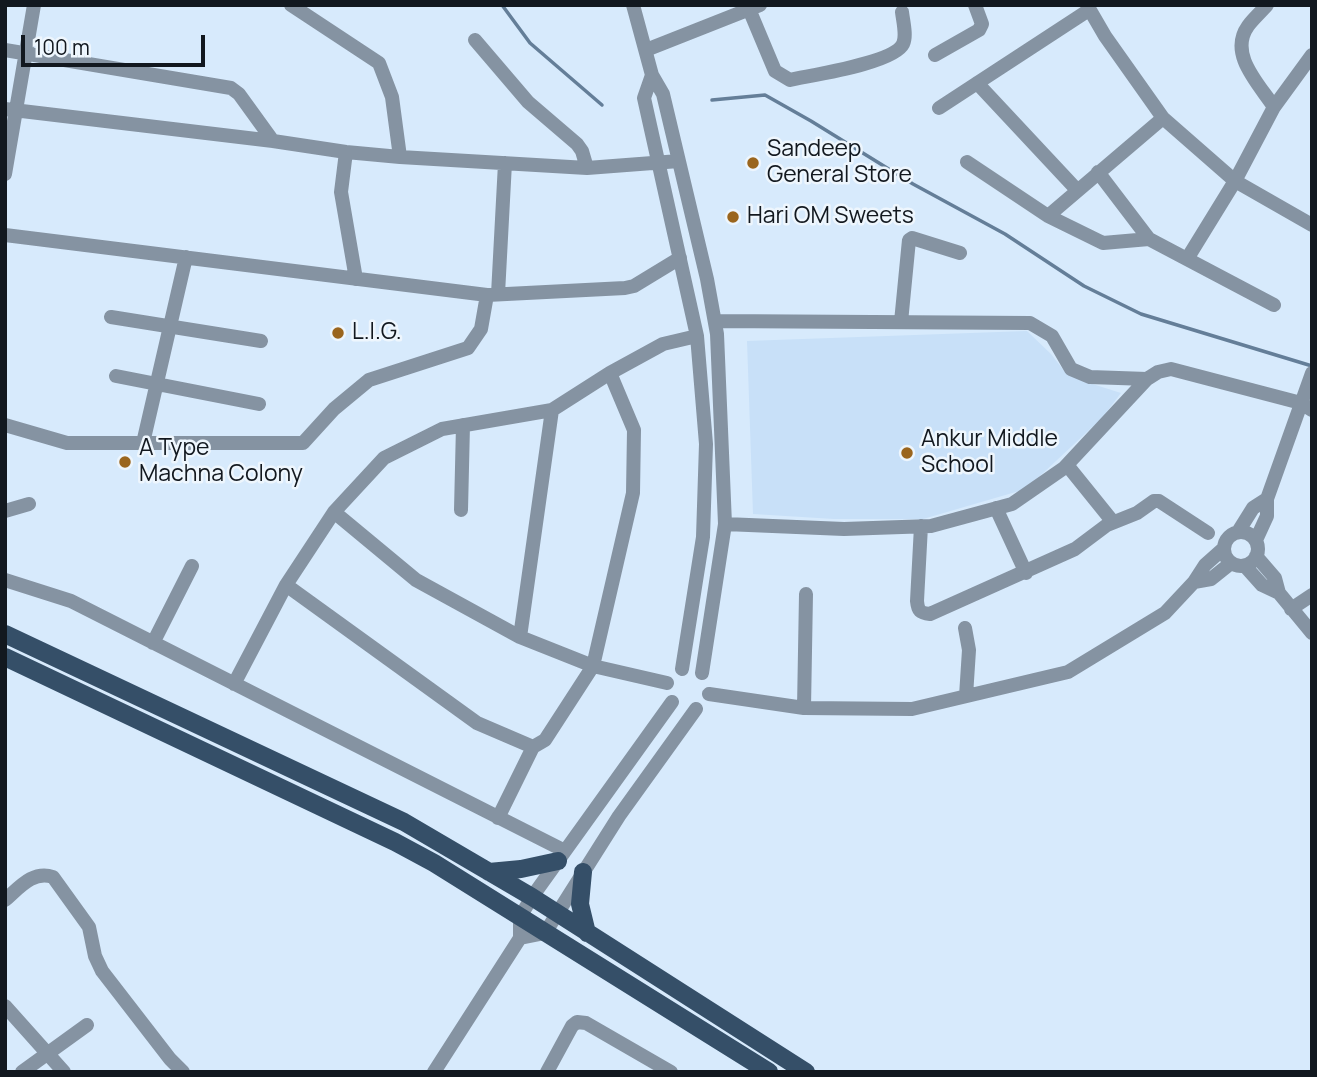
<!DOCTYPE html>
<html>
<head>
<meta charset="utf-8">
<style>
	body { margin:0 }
	#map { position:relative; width:1317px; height:1077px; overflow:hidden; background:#d7eafc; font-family:Manrope,sans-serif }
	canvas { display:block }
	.frame { position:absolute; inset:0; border:7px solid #12181f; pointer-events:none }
	.scale { position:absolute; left:21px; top:35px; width:184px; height:32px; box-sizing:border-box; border:4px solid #12181f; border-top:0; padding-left:9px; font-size:21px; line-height:24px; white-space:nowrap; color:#12181f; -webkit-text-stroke:5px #eef6fd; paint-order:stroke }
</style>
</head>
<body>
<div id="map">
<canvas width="1317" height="1077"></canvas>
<div class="frame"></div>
<div class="scale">100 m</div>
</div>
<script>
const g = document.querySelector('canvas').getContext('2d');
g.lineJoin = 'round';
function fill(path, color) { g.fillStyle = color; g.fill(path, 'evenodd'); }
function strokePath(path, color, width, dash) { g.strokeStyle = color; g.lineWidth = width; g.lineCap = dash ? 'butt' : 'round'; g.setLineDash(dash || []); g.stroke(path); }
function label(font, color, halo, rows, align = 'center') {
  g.font = font + ' Manrope,sans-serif'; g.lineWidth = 5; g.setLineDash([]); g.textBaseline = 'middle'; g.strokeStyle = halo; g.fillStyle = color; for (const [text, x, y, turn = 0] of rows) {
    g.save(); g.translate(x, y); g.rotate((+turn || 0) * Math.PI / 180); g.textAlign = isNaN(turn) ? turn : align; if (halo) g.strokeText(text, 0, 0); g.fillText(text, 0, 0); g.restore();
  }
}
fill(new Path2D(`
	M1027,331L1051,354L1065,372L1083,381L1121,393L1102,418L1026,489L923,519H834L753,514L747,341Z`), '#c8e0f8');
strokePath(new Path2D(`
	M502,5L530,43L602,105
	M712,100L765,95L811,121L913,184L1005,234L1084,286L1141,314L1312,366`), '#647e98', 3.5);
strokePath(new Path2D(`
	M291,5L379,63L392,97L400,157
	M633,5L652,75L663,94L707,279L717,334L725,524L702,673
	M1087,5L1105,36L1163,118L1235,181L1312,225
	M1267,5C1261,12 1253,19 1248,26C1228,54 1259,84 1274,107
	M749,9L775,71L790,80C812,75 894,63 903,44C907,36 903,21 902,12
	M475,40L528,102L577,144L582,151L587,168
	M5,50L231,88L239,94L273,141
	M646,50L760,5
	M935,55L979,30L982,24L975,5
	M652,75L644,98L697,336L706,444L703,537L682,669
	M977,83L1077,190
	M939,108L1089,10
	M5,109L273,141L346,152L400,157L587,168L679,161
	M346,152L341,192L356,279
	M967,162L1048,216L1103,243L1149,239
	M1098,172L1149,239L1274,305
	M5,174L34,5
	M1048,216L1163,118
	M5,235L487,295L625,288L634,286L680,258
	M1187,259L1235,181L1274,107L1312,55
	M498,294L505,163
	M111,317L261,341
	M715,321L1030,323L1052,336L1071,369L1090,377L1147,379
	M901,322L909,240L912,238L960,253
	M116,376L259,404
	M5,425L67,443H303L334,409L369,380L468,348L481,329L487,295
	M143,443L186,257
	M1067,465L1113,522
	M996,508L1026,573
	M461,510L463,425
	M5,511L29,504
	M334,512L416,580L520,637L593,666L667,683
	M725,524L844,529L931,526L1012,504L1064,468L1147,379L1158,372L1171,369L1301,403L1312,410
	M921,526L917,601C918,611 920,613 930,614L1075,549L1107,525L1137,513L1154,501H1159L1208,533
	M1224 549a17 17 0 1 1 34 0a17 17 0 1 1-34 0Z
	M1238,532L1253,508L1267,499
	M1256,540L1267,516V499L1312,373
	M1256,556L1275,578L1279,593L1312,633
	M1245,566L1262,585L1279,593
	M5,580L71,601L565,851
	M1194,582L1211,579L1231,563
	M286,585L477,723L533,747L545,740L593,666L633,493L634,430L610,373
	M1291,609L1312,595
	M965,628L969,650L966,696
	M520,637L552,410
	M153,643L192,566
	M234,684L286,585L334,512L384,458L442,429L552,410L610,373L663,344L697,336
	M709,694L804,708L912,709L1068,672L1165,613L1194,582L1205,565L1223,549
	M804,708L806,594
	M498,818L533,747
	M5,900C19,888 33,870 53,877L89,927L95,956L102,971L170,1059L183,1072
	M520,938L545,933L619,816L696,709
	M5,1006L64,1072
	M22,1072L87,1025
	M434,1072L520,938V917L532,897L672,702
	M547,1072L572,1026L577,1022L586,1023L671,1072`), '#8593a2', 14);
strokePath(new Path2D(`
	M5,634L404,822L532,897L806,1072
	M5,657L395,842L434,863L769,1072
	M489,872L521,869L558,861
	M583,872L580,904L587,933`), '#354f68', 18);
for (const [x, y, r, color] of [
	[753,163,7,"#9a651d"],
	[733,217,7,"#9a651d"],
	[338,333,7,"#9a651d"],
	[907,453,7,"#9a651d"],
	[125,462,7,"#9a651d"]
]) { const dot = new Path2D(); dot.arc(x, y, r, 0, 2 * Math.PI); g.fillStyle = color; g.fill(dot); strokePath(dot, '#eef6fd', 2.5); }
label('23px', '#12181f', '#eef6fd', [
	["Sandeep",767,150],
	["General Store",767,176],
	["Hari OM Sweets",747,217],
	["L.I.G.",352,333],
	["Ankur Middle",921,440],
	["School",921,466],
	["A Type",139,449],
	["Machna Colony",139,475]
], 'left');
</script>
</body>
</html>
